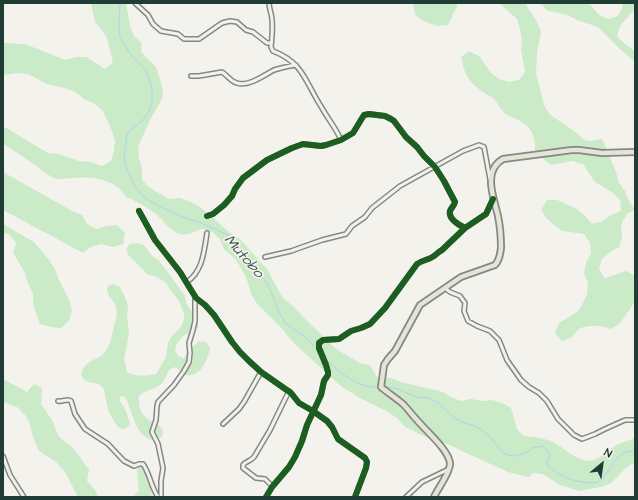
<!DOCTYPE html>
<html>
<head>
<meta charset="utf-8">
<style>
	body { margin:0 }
	#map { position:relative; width:638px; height:500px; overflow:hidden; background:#f4f2ec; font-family:"Architects Daughter",sans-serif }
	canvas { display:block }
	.frame { position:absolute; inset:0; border:4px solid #1f3d34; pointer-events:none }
	.north { position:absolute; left:582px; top:444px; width:40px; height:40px; -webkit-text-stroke:3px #f7f3e8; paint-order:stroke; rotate:29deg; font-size:11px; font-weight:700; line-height:16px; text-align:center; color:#1f3d34 }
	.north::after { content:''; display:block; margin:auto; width:14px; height:18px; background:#1f3d34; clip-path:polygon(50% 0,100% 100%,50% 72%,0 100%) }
</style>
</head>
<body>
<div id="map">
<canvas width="638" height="500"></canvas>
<div class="frame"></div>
<div class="north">N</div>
</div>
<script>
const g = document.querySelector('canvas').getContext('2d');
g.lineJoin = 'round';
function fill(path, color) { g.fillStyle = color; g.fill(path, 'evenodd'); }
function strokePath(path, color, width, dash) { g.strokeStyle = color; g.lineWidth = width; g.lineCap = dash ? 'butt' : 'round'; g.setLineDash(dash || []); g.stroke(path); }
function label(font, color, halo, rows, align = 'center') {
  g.font = font + ' "Architects Daughter",sans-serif'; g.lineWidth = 3.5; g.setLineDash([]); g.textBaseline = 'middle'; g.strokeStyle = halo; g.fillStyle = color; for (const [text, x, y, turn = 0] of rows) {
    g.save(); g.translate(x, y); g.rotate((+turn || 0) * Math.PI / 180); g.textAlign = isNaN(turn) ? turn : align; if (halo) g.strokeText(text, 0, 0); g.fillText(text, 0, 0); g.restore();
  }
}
fill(new Path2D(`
	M91,3H126L130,26L134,36L142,43L141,52L156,67L163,89L162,99L151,118L138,147L139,158L142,169V180L150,188L169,199L180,198L191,202L200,207L229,232L239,238L267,269L282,297L297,310L304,318L333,346L341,352L360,363L370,365L377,377L391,378L401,382L443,392L451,397L461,401L471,399L482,401L492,400L502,403L511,408L517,429L524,436C534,437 545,438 555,443C565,449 581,464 594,460C603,457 605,451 612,448C619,443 627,441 635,438V462L626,468L611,483L601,487L579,491L560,485L543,474L533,473L529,477L508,472L462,451L452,446L423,436L404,426L397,418L388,412L360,398L342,387L298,347L291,340L284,331L258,305L252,296L247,280L242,270L237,261L224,249L220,239L212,232L201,229C195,232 186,236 180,234C170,231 163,220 156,214C147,207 136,201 126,197C117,179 91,176 74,178C64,178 62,181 52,177C44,173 37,166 29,161C21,155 12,149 3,144V126L48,153L58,154L79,161L90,162L102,166L111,161L114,151L115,141L112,131L103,111L94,103L85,100L77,93L68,89L47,84L28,74L17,73L3,75V43L25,44L65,60L76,57H86L96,63L105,69L113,62L107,38L102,30L95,22Z
	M414,3H457V6L448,25L437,26L426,22L416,16L413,6Z
	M499,3H525L537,22L541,32L537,52L536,73L544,105L549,114L574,131L584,140L591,141L602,139L616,172L619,183L625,191L629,201L635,210L628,213L623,221L621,226L622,237L619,247L610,252L602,259L599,269L605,278L626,271L635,276V300L632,306L620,323L611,329L601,326H590L580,328L572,337L562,341L555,333L559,323L577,312L583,303L587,294L588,283L584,273L586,263L591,253L590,243L584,234L562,231L547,219L541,210L547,200H557L577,209L585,216L592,224L603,221L611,215L621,211L620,200L613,193L595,182L583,164L572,161L551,165L542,158L535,150C536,136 531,126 518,120C515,118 510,117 507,115C501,111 498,103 493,98C491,96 486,94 483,92C469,82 464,74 461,57L469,51L479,56L491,73L499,79L509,82L519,80L525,72L521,50L522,40L520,29L517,19Z
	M541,3H589L598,14L608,19L618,16L623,6L621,3H634V10L620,26L617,36L625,44L635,51V62L621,50L598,27L577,20L567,15L546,10Z
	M3,172L72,211L82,215L87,224L96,229L106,226L117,225L125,233L123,244L113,247L101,244L91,247L83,253L5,211L3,209Z
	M3,224L34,242L49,260L55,269L59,280L69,300L72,311L69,321L61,328L51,327L40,324L33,304V294L28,283L24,271L13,253L16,243L9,234L3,233Z
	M137,243L144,245L152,256L158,260L167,271L185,296L186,303L198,320V327L194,332L184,335L177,343L175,350L178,356L184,358L187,352L199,341L206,342L210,348C208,358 203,372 192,375C191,376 186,375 185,375L181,371L175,367L169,370L163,382L157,387L144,392L139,396C138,409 141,416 153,422C157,424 160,426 163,430L162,437L151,440C148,439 145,437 143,435C135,429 131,407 125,397L121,396L119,400C125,407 128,415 130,424L125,429L119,428L115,423L108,410L104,389L99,384L85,381L81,375C86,357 96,363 105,352C111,344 112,335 114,325C115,323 116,321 116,319C120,301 107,300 107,288L109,285L114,284L120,287L127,302L128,309L127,317L129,331L127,345L124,358L127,372C137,377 145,376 156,374L166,357L168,343L171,337L181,327L184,320V314L179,301L170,290L167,284L162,280L155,276L148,275L129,256L126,250L130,244Z
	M3,379L27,392L34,384L42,388L41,404L52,420L59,437L74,449L89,470L87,481L95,490L98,497H78L65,472L56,462L39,451L33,437L29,421L26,416L17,407L3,402Z
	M140,465L149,480L152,497H135V494L139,491L137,469Z`), '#cbeac7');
strokePath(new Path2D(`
	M120,3L119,26L120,37L131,55L146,70L150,81L152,91V102L149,112L142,121L133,127L127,135L124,157L126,167L135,186L142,195L150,201L160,207L188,219L199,222L228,235L253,268L262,276L268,285L281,316L286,324L304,336L317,349
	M324,357C334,368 353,384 367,386C370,387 374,387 377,387
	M387,387L398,389L416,397L428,398L437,402L445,409L453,417L462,422L472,425L482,430L490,437L503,453L513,456L523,454L533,448L543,446L550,454L547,465C562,479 576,482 596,483L605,476L616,459L625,452L635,450`), '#b1d3ef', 1);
const street = new Path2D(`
	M135,3L148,15L153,24L161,31L178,34L184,39H199L222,23L230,21L237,22L246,30L253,32L267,43H271
	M269,3C269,9 272,14 272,20C273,29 272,38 271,47L273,51C304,63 305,82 322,108C328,119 336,128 341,140
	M191,76H199L222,72C227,75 231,82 237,83C249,87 264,75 274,70C281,68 289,66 296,65
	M139,211L155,240L180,272L196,298L205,305L214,315L232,342L240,352L249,361L261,372L291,393L299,403L313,411L327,421L332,427L338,439L365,458L367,462L366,468L355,497
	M207,216L213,214L224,205L232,196L235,189L243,178L267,160L292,148L303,144L321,146L326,145L341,140L353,133L364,115L369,114L385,116L391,119L394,121L406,137L417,147L424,156L435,167L444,181L455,202C454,206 451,208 450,211C448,219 459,225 465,228
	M265,257L291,251L322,240L346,234L352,226L365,217L372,208L400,186L463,151L479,145L484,147L490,179
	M187,282C203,271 204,251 207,233
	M445,288L450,292L460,296L465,303L464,311L468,321L477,326L490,331L499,340L507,360L521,380L529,387L539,393L547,401L558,419L574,435L582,439L595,434L605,429L625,420H635
	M58,401C63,402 67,398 71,401L75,414L85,429L108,444L124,461L134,466L139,464H143C150,474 151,487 158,497
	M223,424L239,409L244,402L261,372
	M3,456L10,475L24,497
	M272,486L265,479L256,478L243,468V465C246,461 251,461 254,457L270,430L289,391
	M161,497V481L163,468L158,444L152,432L156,420L157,406L158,402L174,385L184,371L189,362L190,353L189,343L193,330L195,321V296
	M266,497L272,487L289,467L295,457L302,441L307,425L321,395L324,381L328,375V372L326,365L319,348V343L323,340L339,339L351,331L361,328L370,324L385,308L417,264C422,260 429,260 434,256C437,254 438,252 442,250L465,228L486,214L493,199
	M406,497L422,482L449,469`);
const primary = new Path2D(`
	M434,497C438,488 450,473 450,464C450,451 425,430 417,420C412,415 408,409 403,404C396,398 388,393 381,387L384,365L388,359L395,351L420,305L461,277L495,265C500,260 500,254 501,248C501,237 500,226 498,216C494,198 482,171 503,159L572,150H579L602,153L635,152`);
strokePath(street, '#848985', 6);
strokePath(primary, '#848985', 8);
strokePath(street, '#f2f1ed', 3);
strokePath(primary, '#e6e4d5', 4.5);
strokePath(new Path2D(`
	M139,211L155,240L180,272L196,298L205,305L214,315L232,342L240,352L249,361L261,372L291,393L299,403L313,411L327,421L332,427L338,439L365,458L367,462L366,468L355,497
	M207,216L213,214L224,205L232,196L235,189L243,178L267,160L292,148L303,144L321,146L326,145L341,140L353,133L364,115L369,114L385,116L391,119L394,121L406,137L417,147L424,156L435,167L444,181L455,202C454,206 451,208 450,211C448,219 459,225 465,228
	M266,497L272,487L289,467L295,457L302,441L307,425L321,395L324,381L328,375V372L326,365L319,348V343L323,340L339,339L351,331L361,328L370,324L385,308L417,264C422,260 429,260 434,256C437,254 438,252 442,250L465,228L486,214L493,199`), '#1b5e20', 6);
label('italic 15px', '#36585a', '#f7f3e8', [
	["Mutobo",243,257,49]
]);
</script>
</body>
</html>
